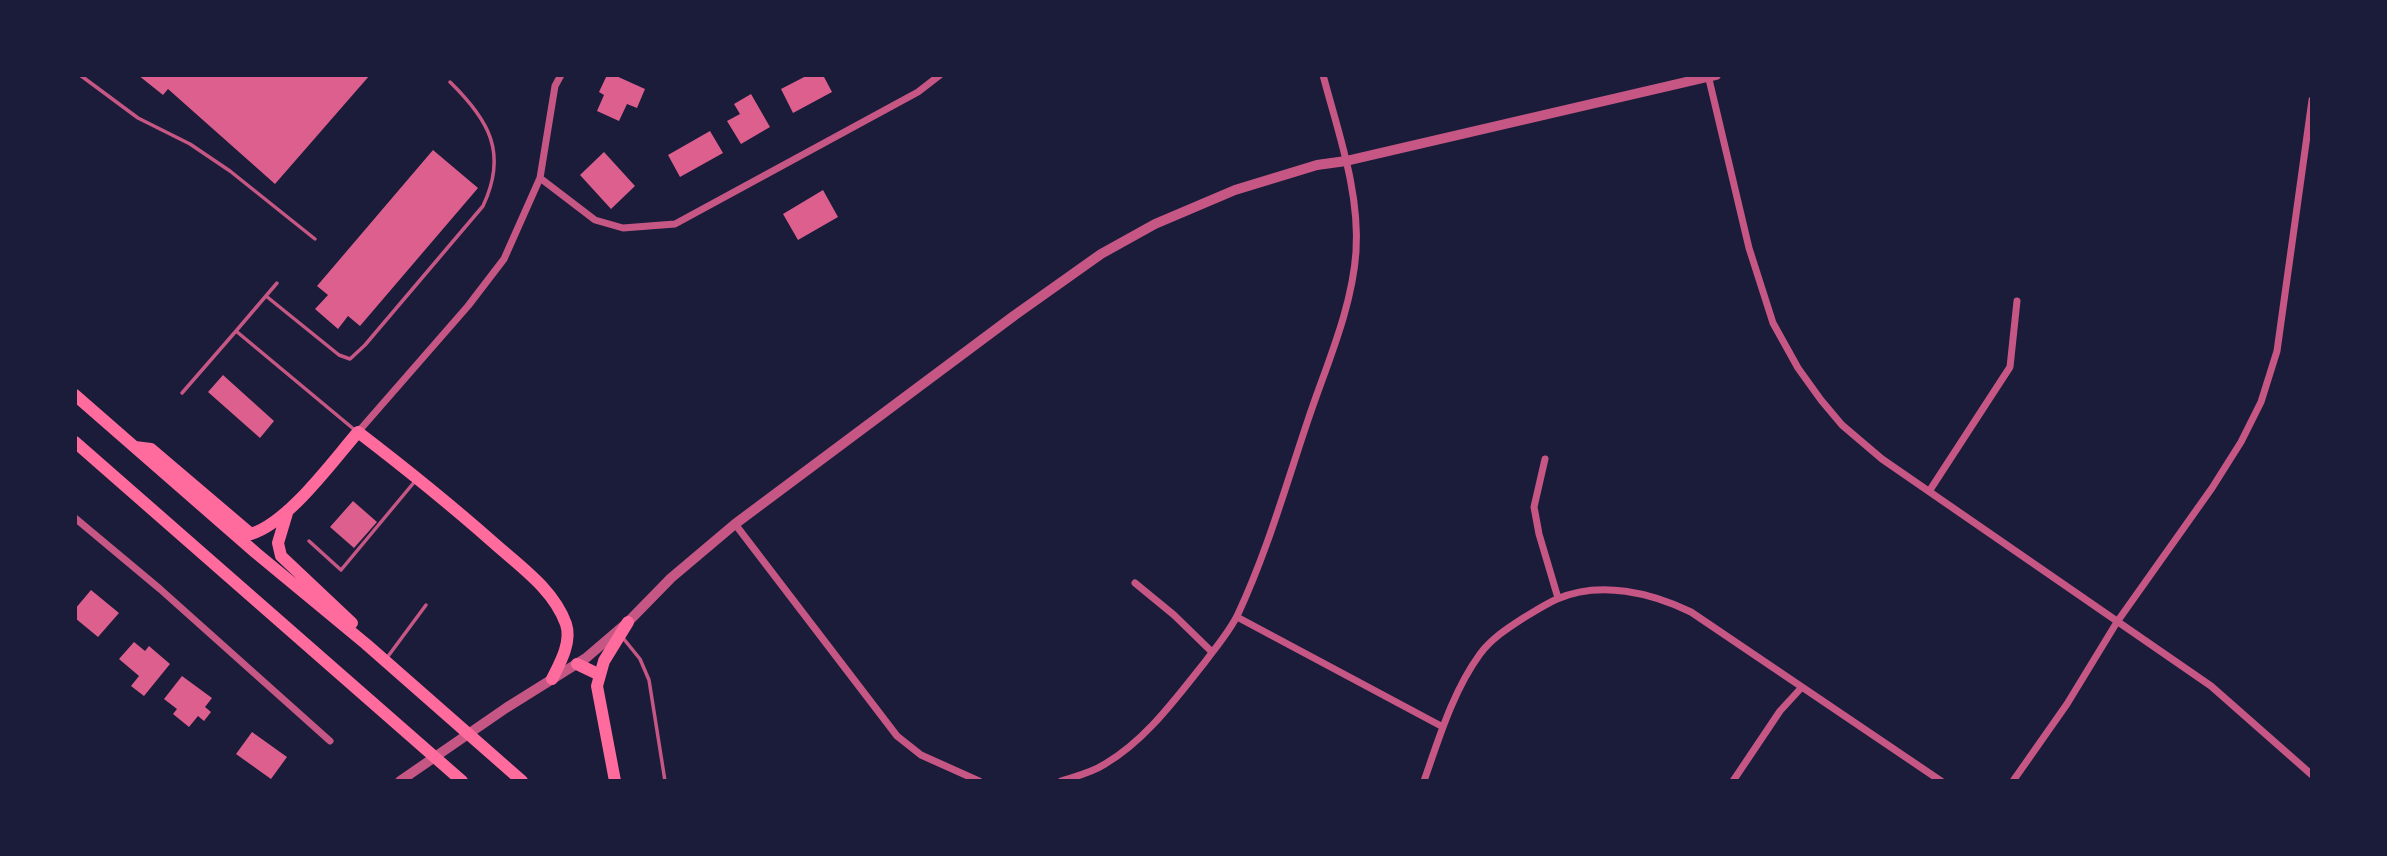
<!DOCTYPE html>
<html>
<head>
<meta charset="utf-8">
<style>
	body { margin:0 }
	#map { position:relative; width:2387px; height:856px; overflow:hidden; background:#1b1b3a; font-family:"Libre Baskerville",serif }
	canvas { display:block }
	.frame { position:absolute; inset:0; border:77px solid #1b1b3a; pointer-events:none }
</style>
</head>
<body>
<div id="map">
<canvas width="2387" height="856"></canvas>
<div class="frame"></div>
</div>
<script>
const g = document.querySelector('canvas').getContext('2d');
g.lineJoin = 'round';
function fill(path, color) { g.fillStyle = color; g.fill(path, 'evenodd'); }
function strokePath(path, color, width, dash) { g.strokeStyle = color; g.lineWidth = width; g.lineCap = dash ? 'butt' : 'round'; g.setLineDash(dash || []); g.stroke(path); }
fill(new Path2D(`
	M138,75H370L275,184L168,89L163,95Z
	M607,75H614L645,89L637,108L627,104L619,121L597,111L604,95L599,92Z
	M808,75H823L832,92L793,113L781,89Z
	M751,94L770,127L741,144L727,121L740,114L734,104Z
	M710,131L723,153L680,177L668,155Z
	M433,150L478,188L360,326L348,316L338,329L315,309L328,295L317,286Z
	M604,152L635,186L611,209L580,175Z
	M823,190L838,217L798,240L783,214Z
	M223,375L274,421L260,438L208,392Z
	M353,501L377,522L354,548L330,527Z
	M91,590L119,613L98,637L75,618V609Z
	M134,642L145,651L149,646L170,664L144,696L131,686L139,676L119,659Z
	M182,676L212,698L205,707L211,712L204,721L198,716L189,727L173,714L177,709L164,699Z
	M252,732L287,757L271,779L236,754Z`), '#dd5f8e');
strokePath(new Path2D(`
	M80,75L138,118L190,144L230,171L315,239
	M277,283L236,331L356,431
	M266,296L339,355L350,359L365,345L483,206C508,153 489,120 450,82
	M182,393L236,331
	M309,541L341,570L416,480
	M623,638L640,659L649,680L665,781
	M386,659L426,605`), '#c65784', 3.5);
strokePath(new Path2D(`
	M1708,75L1749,248L1773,323L1798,368L1821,400L1842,425L1882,459L2211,686L2312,775
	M540,178L595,220L623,228L675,224L918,92L940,75
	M358,432L468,306L504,259L540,178L555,86L561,75
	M1545,459L1534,507L1539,534L1558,598
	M1930,490L2010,367L2017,301
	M75,518L160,589L330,741
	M735,524L897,736L921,755L979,781
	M1135,583L1174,615L1212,652
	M1237,617L1443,727
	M1061,781C1077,776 1091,773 1105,764C1146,740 1176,698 1205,662C1216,647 1230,631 1238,614C1267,552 1286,485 1308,420C1326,366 1352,309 1356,252C1360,192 1338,132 1323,75
	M1424,781C1439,738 1453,691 1480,654C1492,638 1508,628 1525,617C1535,611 1546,604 1557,599C1600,580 1652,593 1691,612L1941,781
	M1733,781L1780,711L1802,687
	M2013,781L2067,704L2117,622L2212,488L2241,442L2261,402L2277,351L2312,100`), '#c65784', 7);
strokePath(new Path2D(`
	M400,781L506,708L586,658L628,622L671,578L735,524L1015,315L1101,254L1155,224L1235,190L1317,165L1346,161L1716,75`), '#c65784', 10);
strokePath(new Path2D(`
	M75,395L256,553L366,644L522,781
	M75,442L462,781
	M135,447L151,449L251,534C288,523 332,462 358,432C405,468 451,505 495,544C521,567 554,590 566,624C572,642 560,663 552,679
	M287,513L278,543L281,556L352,623
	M577,664L600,675
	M615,781L597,686L604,661L628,622`), '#ff6b9d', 12);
</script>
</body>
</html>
